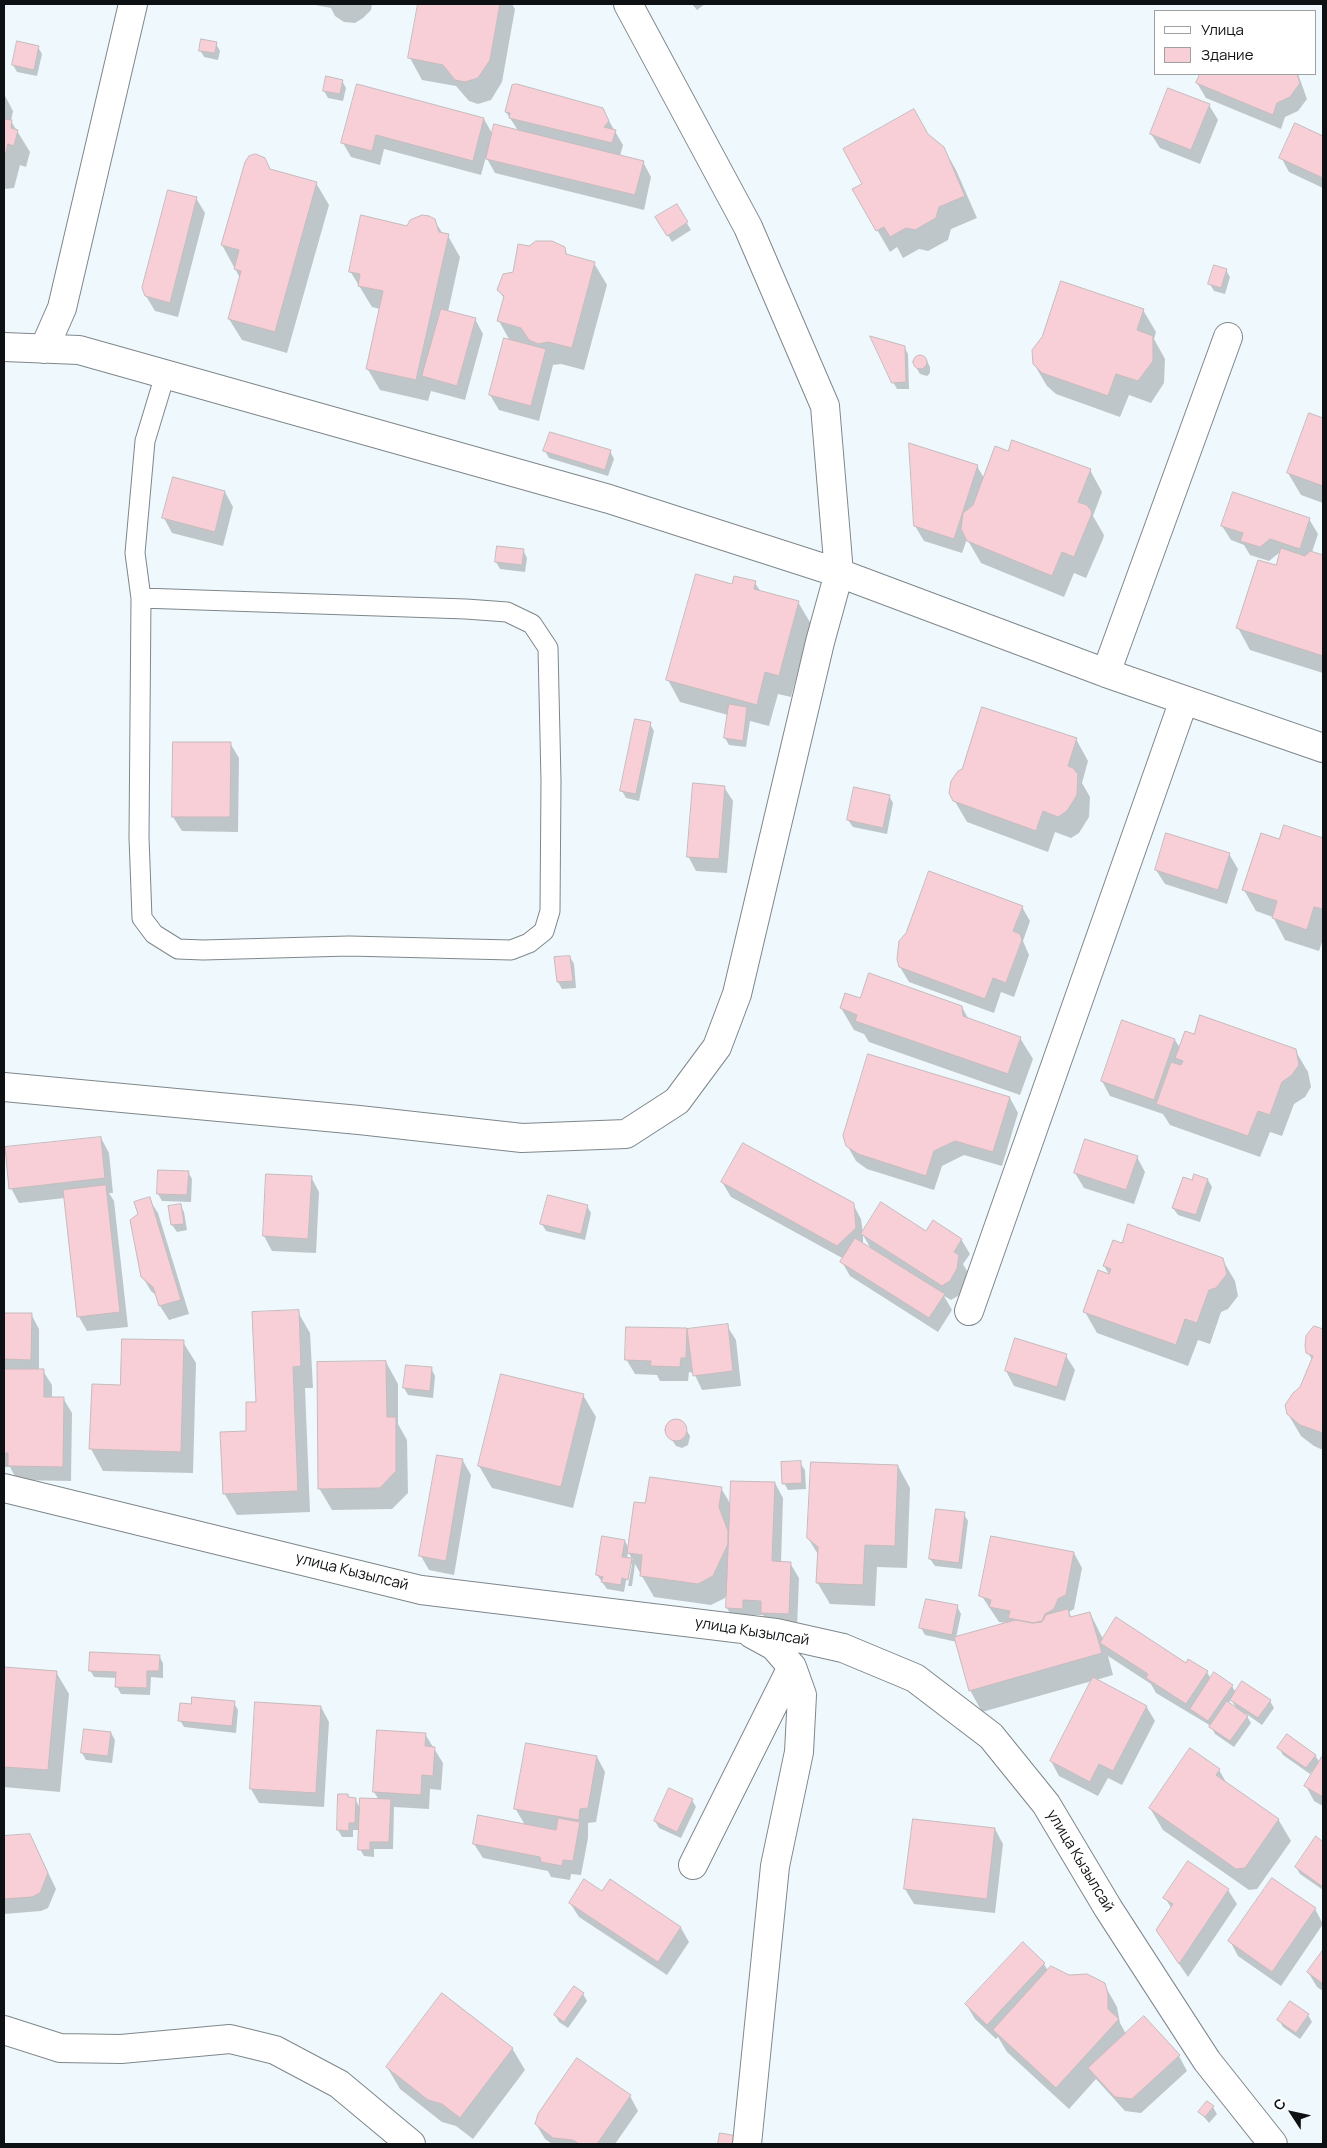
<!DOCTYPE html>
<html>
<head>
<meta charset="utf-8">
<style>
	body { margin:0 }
	#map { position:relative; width:1327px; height:2148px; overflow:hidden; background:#eff8fc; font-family:Manrope,sans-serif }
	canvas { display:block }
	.frame { position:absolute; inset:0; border:5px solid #0e1113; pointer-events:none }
	.legend { position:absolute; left:1154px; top:10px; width:162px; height:65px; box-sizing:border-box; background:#fff; border:1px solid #9fa0a1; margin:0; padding:6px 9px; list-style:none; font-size:15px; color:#0e1113 }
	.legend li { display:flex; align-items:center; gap:10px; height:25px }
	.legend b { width:25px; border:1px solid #9fa0a1 }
	.north { position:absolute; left:1267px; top:2088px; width:50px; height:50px; -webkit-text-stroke:4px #fff; paint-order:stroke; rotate:305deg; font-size:14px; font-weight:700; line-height:20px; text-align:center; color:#0e1113 }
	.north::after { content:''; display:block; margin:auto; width:18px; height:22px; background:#0e1113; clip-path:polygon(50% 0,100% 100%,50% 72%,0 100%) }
</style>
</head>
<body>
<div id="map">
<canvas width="1327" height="2148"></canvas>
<div class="frame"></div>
<ul class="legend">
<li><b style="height:6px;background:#fff"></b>Улица</li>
<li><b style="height:14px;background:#f8ced7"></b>Здание</li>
</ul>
<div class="north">С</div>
</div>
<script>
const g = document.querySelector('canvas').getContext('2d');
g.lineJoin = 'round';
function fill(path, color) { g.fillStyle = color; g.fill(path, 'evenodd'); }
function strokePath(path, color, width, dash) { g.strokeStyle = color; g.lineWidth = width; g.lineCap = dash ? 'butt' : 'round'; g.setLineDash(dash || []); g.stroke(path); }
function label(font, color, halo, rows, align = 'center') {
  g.font = font + ' Manrope,sans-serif'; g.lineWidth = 4; g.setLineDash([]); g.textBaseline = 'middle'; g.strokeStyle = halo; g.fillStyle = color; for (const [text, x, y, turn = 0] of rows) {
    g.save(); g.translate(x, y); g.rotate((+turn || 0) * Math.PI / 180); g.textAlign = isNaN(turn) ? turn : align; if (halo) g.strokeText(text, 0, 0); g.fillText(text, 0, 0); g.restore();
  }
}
fill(new Path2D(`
	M310,4H372L371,10L363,18L355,23L344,22L335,16L331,8Z
	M420,4H512L515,9L502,82L491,100L478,104L469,101L456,86L422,80L410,58Z
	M692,4H705L697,10Z
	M216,44L220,51L218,60L204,57L200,50Z
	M38,47L42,54L37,76L17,72L13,65Z
	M1201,74H1298L1307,99L1298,111L1285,117L1281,129L1206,98L1197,83Z
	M342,81L346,88L343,101L328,98L324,91Z
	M358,85L484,119L493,135L519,132L506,112L602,109L623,145L620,156L643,162L651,177L644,210L495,173L486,157L481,175L384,149L380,165L351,157L343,143Z
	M4,94L13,111L11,121L30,152L26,167L20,165L14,188L4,189Z
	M1209,105L1218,120L1200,164L1160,148L1151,134Z
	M1296,125L1323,137V188L1289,172L1281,157Z
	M927,135L943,147L956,170L977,218L951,229L948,240L928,251L919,249L903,258L897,247L890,252L854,190Z
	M271,170L316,183L329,205L287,353L242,340L229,319L240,278L222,245Z
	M196,198L205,213L178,317L155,311L146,296Z
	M676,205L691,230L672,242L657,217Z
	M434,220L443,234L448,236L460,257L448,312L475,319L483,334L465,400L431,391L428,401L380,390L367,368L380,309L372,307L350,271L407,227Z
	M529,247L564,248L568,256L594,263L607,285L584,370L561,364L553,365L539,421L499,410L490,395L510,341L499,321L505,300L498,289L514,274Z
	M1226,270L1230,277L1225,294L1214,291L1210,284Z
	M1143,310L1156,332L1154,339L1165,359L1164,383L1151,403L1129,395L1120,417L1056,394L1047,386L1034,364Z
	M904,347L908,354L909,389H897L893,382Z
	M918,357L926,359L930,367V373L927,376L920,374L916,367L914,361Z
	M1310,415L1323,420V503L1301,495L1288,473Z
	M545,451H610L614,459L608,476L549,458Z
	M1008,452L1090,470L1102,492L1093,516L1104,535L1103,539L1086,578L1074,573L1064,597L981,563L967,539L962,553L924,541L915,526L977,466L984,478Z
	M225,492L233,507L223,546L172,533L164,518Z
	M1309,519L1318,534L1312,552L1323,557V673L1250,650L1238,628L1277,566L1281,554L1279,553L1269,561L1250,555L1244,545L1231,540L1222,526Z
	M523,550L527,558L525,572L500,569L496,562Z
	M755,583L761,592L798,602L811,624L791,697L778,694L769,726L750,721L746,747L729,745L725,738L728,715L680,702L668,680L733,585Z
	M650,724L654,731L639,801L626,798L622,791Z
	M1076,739L1088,761L1082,783L1090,797L1089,817L1079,833L1071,838L1055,832L1048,852L967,822L950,793Z
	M230,743L239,758L238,832L182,831L173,817Z
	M724,787L733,801L727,873L696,871L688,856Z
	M889,796L893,803L887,834L853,827L848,820Z
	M1284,827L1323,839V939L1319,951L1285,940L1273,917L1256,911L1244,890L1280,840Z
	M1229,854L1238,869L1227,904L1165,884L1156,870Z
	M1022,907L1030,921L1023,941L1029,955L1014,997L1001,992L994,1013L909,982L900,967Z
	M570,957L574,964L576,988L562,989L558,982L555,959Z
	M860,1000L962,1007L969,1020L1020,1038L1033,1059L1020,1095L869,1042L864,1034L854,1030L841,1008Z
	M1194,1036L1295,1050L1308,1072L1311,1087L1305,1097L1294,1104L1282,1136L1270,1132L1260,1157L1170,1125L1163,1114L1110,1096L1102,1081L1175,1040L1180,1048Z
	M1010,1098L1018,1113L1002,1166L964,1155L942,1166L934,1190L867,1169L856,1161L847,1145Z
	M101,1138L109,1153L113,1193H109L114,1201L128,1327L87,1331L79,1317L65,1198L19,1203L11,1188Z
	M1137,1157L1145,1172L1134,1204L1084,1188L1075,1173Z
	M188,1172L192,1179L191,1202L162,1201L158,1194Z
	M311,1177L319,1192L316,1253L272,1251L264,1236Z
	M1208,1180L1212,1187L1200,1222L1178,1215L1173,1208L1192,1181Z
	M722,1182L853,1204L861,1219L863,1233H926L961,1239L970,1254L963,1264L967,1271L965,1284L958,1296L951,1300L944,1296L952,1310L938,1332L850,1276L842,1262L844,1259L731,1197ZM863,1235L871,1249L863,1244Z
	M149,1199L158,1213L189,1314L169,1320L160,1306L158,1297L151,1291L142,1276L139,1214Z
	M180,1205L184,1212L187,1230L177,1232L172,1225L169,1207Z
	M587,1206L591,1213L585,1240L546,1231L542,1224Z
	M1122,1245L1222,1259L1235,1281L1238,1296L1228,1309L1221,1312L1210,1344L1198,1340L1188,1366L1097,1333L1085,1312L1110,1276L1104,1266Z
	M298,1312L310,1333L313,1388H305L310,1512L237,1515L224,1493L257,1403Z
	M4,1314H31L39,1329V1371H43L52,1385V1398H63L72,1413L71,1481L17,1480L10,1467H4Z
	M727,1326L736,1340L741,1386L702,1390L694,1373L689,1372L688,1381H660L657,1375L635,1374L626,1359L627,1329L687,1331Z
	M1314,1327L1323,1330V1450L1314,1446L1301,1436L1288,1414L1313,1361L1308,1353Z
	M183,1342L196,1363L193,1473L103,1471L91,1449L121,1386Z
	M1066,1356L1075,1370L1065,1401L1014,1386L1006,1371Z
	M386,1362L398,1384V1424L407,1440L408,1493L392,1509L332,1510L319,1488Z
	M431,1368L435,1376L433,1398L408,1395L404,1388Z
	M583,1395L596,1417L573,1508L492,1488L479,1466Z
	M673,1421L682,1423L690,1436L688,1445L682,1448L676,1446L666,1431L668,1425Z
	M463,1461L471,1475L454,1575L429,1570L421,1556Z
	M800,1463L805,1470L806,1489L788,1490L784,1483Z
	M898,1466L910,1488L907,1568L877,1567L875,1606L830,1604L817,1582L819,1556L808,1538Z
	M775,1483L783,1498L781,1563H790L799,1578L797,1628L770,1627L763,1615H751V1623H735L727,1608L728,1592L725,1598L711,1605L654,1597L635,1564L632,1586H628L632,1564H629L624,1592L607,1589L597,1575L625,1541L629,1549L646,1505L721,1488L731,1505ZM628,1552L633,1560L627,1559Z
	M964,1514L968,1521L962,1569L935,1566L930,1559Z
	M1074,1553L1082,1568L1074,1609L1069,1612L1072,1618L1090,1613L1103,1639L1187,1664L1207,1672L1211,1679L1232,1686L1236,1693L1270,1701L1274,1708L1262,1725L1245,1713L1251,1723L1234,1747L1215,1734L1211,1726L1156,1693L1151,1684L1108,1656L1113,1675L1096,1680L1146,1706L1155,1721L1122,1785L1108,1778L1098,1796L1059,1776L1051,1761L1092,1681L982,1712L970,1690L957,1642L925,1635L921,1628L957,1606L961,1614L956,1638L1008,1623L999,1622L981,1595ZM1231,1699L1237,1710L1228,1704Z
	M159,1656L163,1663V1678L151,1677L150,1695L121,1694L117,1687V1678L94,1677L90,1670Z
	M4,1668L56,1672L69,1694L60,1792L4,1787Z
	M234,1703L238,1710L236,1733L184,1727L180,1720Z
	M321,1707L329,1722L324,1807L259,1803L251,1789Z
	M111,1733L115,1740L112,1763L86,1760L82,1753Z
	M425,1734L443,1763L441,1790L430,1789L429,1809L394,1807L393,1849H374V1857L364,1856L360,1849V1830H353V1837H342L338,1830L348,1795L350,1799H355L361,1810L379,1800L374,1792Z
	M1279,1748L1315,1755L1320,1763L1323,1757V1806L1314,1801L1306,1786L1315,1770L1314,1769L1310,1774L1283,1755Z
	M597,1757L605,1772L596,1822L588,1823V1838L581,1875L571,1874L570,1880L551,1877L548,1871L483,1858L474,1844L525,1825L515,1808Z
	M1219,1770L1227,1784L1278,1819L1291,1841L1257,1889L1249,1890L1163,1830L1150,1808Z
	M692,1800L696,1807L681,1838L659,1828L655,1821Z
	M995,1829L1003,1844L995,1913L914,1904L905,1889Z
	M30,1835L56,1889L48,1908L41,1911L4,1914V1837Z
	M1316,1838L1323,1843V1890L1300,1874L1296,1867Z
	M1228,1890L1237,1904L1188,1977L1166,1945L1172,1909L1165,1898Z
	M602,1893L681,1928L689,1942L667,1975L579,1917L570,1903Z
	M1315,1909L1323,1924L1281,1986L1238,1956L1230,1941Z
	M1323,1952V1991L1317,1987L1308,1972Z
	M1044,1964L1048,1971L1104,1984L1117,2007L1120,2023L1126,2034L1179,2056L1187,2071L1141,2113L1125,2111L1096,2079L1069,2109L1007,2052L998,2037L996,2039L975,2019L966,2004Z
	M583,1994L587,2001L568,2028L559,2022L555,2015Z
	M1308,2015L1312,2022L1300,2039L1283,2027L1279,2020Z
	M512,2048L525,2070L473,2139L456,2126L442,2122L400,2089L387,2067Z
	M630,2096L638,2111L615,2144H552L545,2139L536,2124Z
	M1213,2107L1217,2114L1209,2123L1200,2112Z`), '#0003');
const building = new Path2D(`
	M418,4H500L490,60L478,78L465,82L455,80L443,65L408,58Z
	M201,39L217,42L215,53L199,51Z
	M17,41L39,46L34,70L12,65Z
	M1200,74H1297L1300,83L1290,97L1277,103L1273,115L1196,83Z
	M326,76L343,80L340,94L323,91Z
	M357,84L484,118L473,161L376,135L372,151L341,143Z
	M517,84L603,108L609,121L604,127L616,130L612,143L509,118L510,113L505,112L512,85Z
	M1168,88L1210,104L1191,150L1150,134Z
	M914,109L928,134L944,147L965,196L939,207L936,218L915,230L906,228L890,237L884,227L876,231L852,189L862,184L843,149Z
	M4,119L12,120L11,128L18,130L14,146L8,144L4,161Z
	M1295,123L1323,136V178L1279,158Z
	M494,124L644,161L635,195L486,159Z
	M256,154L265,158L270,169L317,182L275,332L228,319L241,271L234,269L239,250L221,245L245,162L249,156Z
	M168,190L197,197L170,303L145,296L142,288Z
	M677,204L688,222L667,236L655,217Z
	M361,215L407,226L410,220L422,215L429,216L435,219L439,232L449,234L416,380L366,369L383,291L358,286L360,274L349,272Z
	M536,241H552L565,247L566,254L595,262L572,348L548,342L538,344L529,340L521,328L497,321L504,296L497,290L503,274L513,272L518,244L529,246Z
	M1214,265L1227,269L1221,288L1208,284Z
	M1061,281L1144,309L1137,330L1153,336V361L1138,381L1116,374L1108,396L1042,373L1033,364L1032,350L1042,337Z
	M441,309L476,318L457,386L422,376Z
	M870,336L905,346L906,382L892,383Z
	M504,338L546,349L531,406L489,395Z
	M913 362a7 7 0 1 1 14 0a7 7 0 1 1-14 0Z
	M1309,413L1323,418V486L1287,473Z
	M550,432L611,450L605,470L543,451Z
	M1012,440L1091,469L1078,502L1087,505L1092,512L1091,516L1074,557L1062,552L1052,576L967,541L961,529L963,513L973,505L995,446L1008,451Z
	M909,443L978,465L954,539L914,526Z
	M173,477L225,491L215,532L162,518Z
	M1233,492L1310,518L1300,549L1270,539L1260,547L1240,541L1243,533L1221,526Z
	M497,546L524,549L522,565L495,562Z
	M1281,548L1305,556L1310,551L1323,555V656L1236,628L1258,560L1276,565Z
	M696,574L732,584L734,576L756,581L754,589L799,601L779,676L765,672L757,705L666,680Z
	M729,704L747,707L743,741L724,738Z
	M982,707L1077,738L1068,766L1073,768L1078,774L1077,795L1067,811L1058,817L1043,811L1036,831L953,801L949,793L951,781L958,771L962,769Z
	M635,719L651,722L636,794L620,791Z
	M173,742H231L230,817H172Z
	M693,783L725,786L719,859L687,857Z
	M854,787L890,795L883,828L847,820Z
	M1284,825L1323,838V909L1314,907L1307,930L1272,918L1277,901L1242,890L1261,833L1279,839Z
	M1166,833L1230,853L1218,890L1155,870Z
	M929,871L1023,906L1013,931L1020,934L1022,940L1006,983L993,978L985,999L899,967L897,959L899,941L906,933Z
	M570,956L573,981L557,982L554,957Z
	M869,973L962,1006L963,1016L1021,1037L1008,1074L855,1021L857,1015L840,1008L845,993L860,998Z
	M1200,1015L1296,1049L1299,1065L1292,1075L1282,1082L1270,1115L1258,1111L1248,1136L1156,1104L1171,1062L1181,1065L1183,1061L1175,1058L1185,1031L1194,1034Z
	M1122,1020L1175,1039L1154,1100L1101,1081Z
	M868,1054L1010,1097L993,1152L955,1141L934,1151L926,1176L858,1154L846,1146L843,1136Z
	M101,1137L105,1178L9,1189L5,1147Z
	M1085,1139L1138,1156L1126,1190L1074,1173Z
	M743,1143L854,1203L856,1228L837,1246L721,1182Z
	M158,1170L189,1171L187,1195L157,1194Z
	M266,1174L312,1176L308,1239L263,1236Z
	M1194,1174L1208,1179L1196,1215L1172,1208L1183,1177L1192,1180Z
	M106,1185L120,1312L77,1317L63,1190Z
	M548,1195L588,1205L581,1234L540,1224Z
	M150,1197L181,1300L159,1306L153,1287L141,1277L130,1220L138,1214L134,1202Z
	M881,1202L926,1231L933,1220L962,1239L954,1252L959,1255L957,1269L950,1281L942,1286L861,1234Z
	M181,1204L184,1224L171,1225L168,1206Z
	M1128,1224L1223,1258L1227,1274L1216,1288L1209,1290L1197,1323L1185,1319L1176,1345L1083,1312L1098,1270L1109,1274L1111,1269L1103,1266L1113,1240L1122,1243Z
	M855,1238L945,1294L929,1318L840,1262Z
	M299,1310L301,1366L293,1367L298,1491L223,1494L220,1432L246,1431V1402H256L252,1312Z
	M4,1313H32L31,1360L4,1359Z
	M728,1324L733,1371L693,1376L687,1329Z
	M1314,1326L1323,1329V1433L1300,1425L1287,1414L1285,1405L1293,1393L1300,1387L1313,1356L1306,1353L1305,1346L1306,1336Z
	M626,1327L687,1328L686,1358H681L680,1367L650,1366L651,1361L625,1360Z
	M1015,1338L1067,1354L1057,1387L1005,1371Z
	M122,1339L184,1340L181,1452L89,1449L92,1384L120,1385Z
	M386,1361L387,1417H396V1471L380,1488L318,1489L317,1362Z
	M406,1365L432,1367L430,1391L403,1388Z
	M4,1369H44V1397H64L63,1467L8,1466V1453H4Z
	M501,1374L584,1394L561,1487L478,1466Z
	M665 1430a11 11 0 1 1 22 0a11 11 0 1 1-22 0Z
	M437,1455L463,1459L446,1561L419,1556Z
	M801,1461L802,1483L782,1484L781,1462Z
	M811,1462L898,1465L895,1546L865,1545L863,1585L816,1583L818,1547L807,1538Z
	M650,1477L722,1487L719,1507L728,1531V1544L713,1576L698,1584L640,1576L642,1555L627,1553L634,1502L645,1503Z
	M731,1481L775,1482L772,1561L791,1562L789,1614L761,1613V1601L743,1600V1609L726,1608Z
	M936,1509L965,1512L959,1563L929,1559Z
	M602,1536L625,1540L622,1557L632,1558L628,1580L622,1578L621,1585L601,1582L603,1577L596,1575Z
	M991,1536L1074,1552L1066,1595L1058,1599L1054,1609L1045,1614L1042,1621L1033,1623L1008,1618L1010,1611L989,1607L991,1600L979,1596Z
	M926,1599L958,1605L952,1635L919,1628Z
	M1068,1609L1070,1617L1090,1612L1102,1653L969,1691L954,1637L1015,1620L1033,1623L1042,1622L1046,1615Z
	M1116,1617L1186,1663L1188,1659L1208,1671L1186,1704L1146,1678L1148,1674L1100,1643Z
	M90,1652L160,1655L159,1671H147V1688L115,1687L116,1672L89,1671Z
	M4,1667L57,1671L48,1770L4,1767Z
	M1214,1672L1233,1685L1208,1721L1190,1709Z
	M1093,1677L1147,1706L1113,1771L1099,1764L1090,1782L1050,1761Z
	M1242,1681L1271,1700L1258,1718L1230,1700Z
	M192,1697L235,1701L232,1726L178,1721L180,1703L191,1704Z
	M1227,1701L1248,1716L1230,1741L1209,1727Z
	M255,1702L321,1706L316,1793L250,1789Z
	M84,1729L111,1732L108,1756L81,1753Z
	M377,1730L426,1733L425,1746L435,1747L433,1776L422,1775L421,1795L373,1792Z
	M1287,1734L1316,1755L1306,1768L1277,1748Z
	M526,1743L597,1756L588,1808L580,1809L579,1820L514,1809Z
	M1190,1748L1220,1769L1216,1775L1279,1819L1245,1868L1236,1869L1149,1808Z
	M1323,1755V1797L1304,1786Z
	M669,1788L693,1799L677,1832L654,1821Z
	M338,1794H348V1797L356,1798L355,1823H349V1831L337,1830Z
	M360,1798L391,1799L389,1842H370V1850H358Z
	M478,1815L556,1830L558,1818L580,1822L573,1861L563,1860L562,1866L541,1862L540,1857L473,1844Z
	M913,1819L995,1828L987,1899L904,1889Z
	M30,1834L48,1873L40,1893L32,1897L4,1899V1836Z
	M1316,1836L1323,1842V1887L1295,1867Z
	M1188,1861L1229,1889L1179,1964L1156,1930L1173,1904L1163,1898Z
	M1272,1878L1316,1908L1272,1972L1228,1941Z
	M584,1879L602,1891L610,1879L681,1927L658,1962L569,1903Z
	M1023,1942L1045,1963L987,2025L965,2004Z
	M1323,1950V1984L1307,1972Z
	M1051,1966L1069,1975L1087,1974L1105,1983L1108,1994V2009L1119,2019L1056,2088L993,2030Z
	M574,1986L584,1993L564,2022L554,2015Z
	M442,1993L513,2048L460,2118L442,2104L428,2100L386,2067Z
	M1290,2001L1309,2014L1296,2033L1277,2020Z
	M1144,2016L1180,2055L1132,2099L1115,2097L1088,2068Z
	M577,2058L631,2095L597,2144H579L573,2140L553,2138L535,2124L538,2114Z
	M1207,2101L1214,2106L1205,2117L1198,2112Z
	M720,2133L743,2137L742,2144H718Z`);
fill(building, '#f8ced7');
strokePath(building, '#c5bbbd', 1);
const service = new Path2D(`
	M141,598L466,609L507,612L532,624L548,648L551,781L550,911L544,931L529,943L511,950L349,946L203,950L178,949L154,934L142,918L139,837L141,598L135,553L145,441L165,375`);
const minor = new Path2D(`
	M4,347L79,350L609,499L839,573L1106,673L1323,748
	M44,349L62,308L133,4
	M1106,673L1228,337
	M4,1087L359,1120L522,1138L626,1134L677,1101L717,1047L737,994L820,642L839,573L825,406L748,227L628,4
	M969,1311L1184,700
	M4,1488L421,1590L776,1633L843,1648L915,1678L991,1736L1046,1804L1108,1908L1207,2061L1273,2144
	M693,1865L792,1667
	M4,2030L60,2048L121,2049L230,2039L275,2050L339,2084L411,2144
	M747,2144L775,1866L799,1752L802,1695L792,1667L774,1646L752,1634`);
strokePath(service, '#7f878b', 21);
strokePath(minor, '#7f878b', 30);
strokePath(service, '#fff', 19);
strokePath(minor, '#fff', 28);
label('15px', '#0e1113', '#fff', [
	["улица Кызылсай",352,1572,14],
	["улица Кызылсай",752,1632,9],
	["улица Кызылсай",1080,1861,59]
]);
</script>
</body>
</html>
